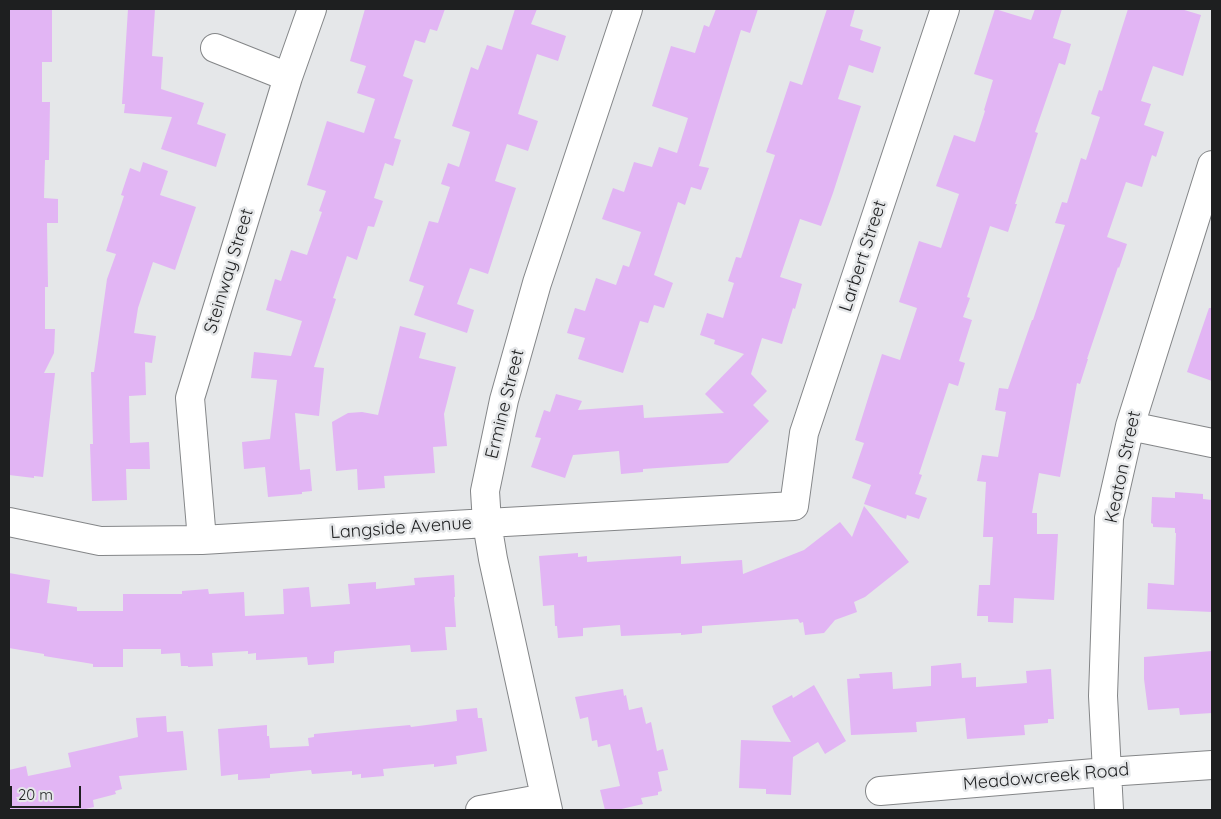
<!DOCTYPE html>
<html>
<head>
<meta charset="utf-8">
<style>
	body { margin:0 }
	#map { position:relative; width:1221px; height:819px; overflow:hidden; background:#e5e7e9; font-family:Quicksand,sans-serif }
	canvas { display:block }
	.frame { position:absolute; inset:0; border:10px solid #1e1f20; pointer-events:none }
	.scale { position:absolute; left:10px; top:786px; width:71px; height:22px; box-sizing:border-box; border:2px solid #1e1f20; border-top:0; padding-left:6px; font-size:15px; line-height:18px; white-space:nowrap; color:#1e1f20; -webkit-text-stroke:4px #e5e7e9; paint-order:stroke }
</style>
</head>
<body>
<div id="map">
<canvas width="1221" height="819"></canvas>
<div class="frame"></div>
<div class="scale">20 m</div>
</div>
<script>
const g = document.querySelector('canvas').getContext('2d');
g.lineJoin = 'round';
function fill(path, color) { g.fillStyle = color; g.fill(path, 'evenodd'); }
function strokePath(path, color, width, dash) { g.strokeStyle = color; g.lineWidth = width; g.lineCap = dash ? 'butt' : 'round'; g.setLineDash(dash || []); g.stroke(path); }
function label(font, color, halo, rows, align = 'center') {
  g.font = font + ' Quicksand,sans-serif'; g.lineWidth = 5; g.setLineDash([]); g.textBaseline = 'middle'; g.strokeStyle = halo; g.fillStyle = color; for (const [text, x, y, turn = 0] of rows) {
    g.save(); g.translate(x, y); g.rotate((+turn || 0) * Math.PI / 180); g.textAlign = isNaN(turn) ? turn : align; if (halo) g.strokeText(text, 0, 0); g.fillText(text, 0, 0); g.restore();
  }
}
fill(new Path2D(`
	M9,9H52V62H42V102H50L49,160H45L44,198L58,199V223H47L48,287H45V329H55L54,353L44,373H55L43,477L34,476V478L9,475V383H10V322H9Z
	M128,9H155L152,56L163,57L161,89L204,103L197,124L226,134L216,167L161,149L172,117L124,113L125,104H122Z
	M365,9H445L437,31L430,29L425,43L415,40L403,76L413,80L394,138L401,140L393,166L385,163L374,198L383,201L374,227L368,226L357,260L347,256L333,298L336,299L314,367L324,368L319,416L295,413L300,470L310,469L312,491L302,492V494L268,497L265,467L244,469L242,442L270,439L277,380L251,378L254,352L291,356L302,321L266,310L275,279L281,281L291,250L307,255L322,212L319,211L326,191L307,185L327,121L364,133L375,99L357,93L366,66L350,61Z
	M515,9H537L531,24L566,36L558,61L537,54L518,114L538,121L528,151L507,144L495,181L516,188L488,274L470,268L457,304L474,310L467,333L414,315L424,286L409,281L429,221L438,223L450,187L441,184L448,163L459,167L470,132L452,126L471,67L478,70L487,45L502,50Z
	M716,9H758L750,33L741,30L699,166L709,168L701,190L691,187L685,205L678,202L654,275L673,283L664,308L654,305L648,323L640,321L623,373L578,359L585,338L567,333L575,308L585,311L596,278L616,285L623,265L629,267L641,232L602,219L613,188L624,192L634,162L652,167L659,147L677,153L688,118L652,106L671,46L695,53L704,25L709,27Z
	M827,9H855L850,26L863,30L860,40L881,47L873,73L849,65L838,99L861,106L833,193L821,226L800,219L780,277L802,284L795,309L793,308L782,344L762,338L751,374L767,391L753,405L769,421L728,463L643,469V472L621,474L619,451L573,455L565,478L531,467L541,438L535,437L544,410L550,412L556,394L582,401L578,410L643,405L644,418L724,413L705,394L744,354L714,344L715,340L700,335L707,313L723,318L734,283L728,281L736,257L741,258L775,155L766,152L775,126L790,81L802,85Z
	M995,9L1031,20L1035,9H1062L1053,38L1071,44L1065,65L1059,63L1035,132L1038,133L1015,204H1017L1008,232L990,226L967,297L970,298L963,317L972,320L959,361L965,363L958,386L949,383L919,474L922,475L915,494L927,498L919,519L907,515L906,519L864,504L871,485L852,478L864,443L855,440L882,354L900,360L917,308L899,302L919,241L941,248L959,194L936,186L954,135L975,142L985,111L984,110L993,80L974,74Z
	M1128,9H1181L1201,15L1183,76L1153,66L1141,101L1151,104L1144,125L1164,132L1156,157L1152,155L1142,187L1126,182L1107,237L1127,244L1119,268L1118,267L1087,359H1088L1080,384L1077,383L1060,477L1039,473L1032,513H1037V534H1058L1054,600L1014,598L1013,623L988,622V616H977L979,585H990L993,537H983L986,482L977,481L982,455L998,457L1006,412L995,410L999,388L1008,389L1032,320H1033L1065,225L1055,223L1062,202L1067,203L1081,158L1086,160L1100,117L1091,114L1099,90L1102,91Z
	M143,162L168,171L160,195L196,207L175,270L153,262L138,308L134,333L156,336L152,363L145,362L146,395L129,396L130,443L149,442L150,469H126L127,500L92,501L90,444H93L91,372H94L107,279L116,254L106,251L124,196L121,195L130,168L140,172Z
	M1209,308H1212V381L1187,372Z
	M400,326L426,333L419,358L456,367L444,414L447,446L433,447L435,473L384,476L385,488L358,490L357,469L336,471L332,422L348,413L362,412L378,415Z
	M1175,492L1203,494V499L1212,500V612L1147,609L1148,583L1174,585L1176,533H1175V528L1153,527V524L1151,523L1152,497L1175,498Z
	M864,506L909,562L865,597L854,602L857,612L835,620L824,633L805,635L803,622L800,623L798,619L702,626V633L681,635V633L621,636L620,625L583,628V636L558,638L557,626H555L554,605L543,606L539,556L578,553V557L587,556V562L681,556V564L742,560L743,574L804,550L840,522L852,537Z
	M9,573L50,580L47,603L77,607V611H123V594H182V591L208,589L209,594L244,592L245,616L284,614L283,589L309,587L311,607L350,604L348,584L376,582V589L415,585L414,578L454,575L455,597H454L456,627H445L447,650L411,652L410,645L335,651V652H334V663L308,665L307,657L256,660V653L248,654V651L212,653L213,666L188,667V666H181L180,653L161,654V649H123V667H93V664L44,656V654L9,648Z
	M1212,651V713L1180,715L1179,708L1148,710L1144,679V657Z
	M961,663L962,678L976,677V687L1027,683L1026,671L1051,669L1054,719H1048V723L1024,725L1025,735L967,739L965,718L916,722L917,732L851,735L847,679L860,678L859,674L892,672L893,689L931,686V666Z
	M814,685L846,741L825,754L818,742L793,757L791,795L766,794V789L739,788L741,740L791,742L774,712L772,706L792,695L793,698Z
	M623,689L624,696L626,695L629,710L642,707L646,724L651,722L657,751L663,749L668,770L658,772L662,791L658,792V795L641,798L643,804L617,810H605L600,790L620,786L610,744L598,747L597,740L592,741L588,717L580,719L575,697Z
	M477,708L478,718H482L487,751L456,756L457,764L434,767V764L383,769L384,776L361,778V774L352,775V771L312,774L311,770L270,774V778L238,780V774L221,776L218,729L267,725V736H269L270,748L309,746L308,738L314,737V734L410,725L411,727L457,721L456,710Z
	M166,716L167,732L183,731L187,770L119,776L122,789L115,791L116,794L93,800L94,807L81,810H9V770L26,766L28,776L71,767L68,753L138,737L136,718Z`), '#e2b5f4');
const minor = new Path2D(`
	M215,48L288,77
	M1130,426L1212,443
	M9,522L100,541L202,540L487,523L794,506L804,433L945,9
	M202,540L190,398L288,77L312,9
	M880,791L1107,772L1212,765
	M480,810L545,798
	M548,810L493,559L487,523L485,491L504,400L537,283L628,9
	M1109,810L1103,696L1109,518L1130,426L1212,165`);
strokePath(minor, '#848688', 30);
strokePath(minor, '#fff', 28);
label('18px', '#1e1f20', '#e5e7e9', [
	["Larbert Street",863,256,-72],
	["Steinway Street",229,271,-73],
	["Ermine Street",505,404,-76],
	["Keaton Street",1123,467,-78],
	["Langside Avenue",401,528,-4],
	["Meadowcreek Road",1046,777,-5]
]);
</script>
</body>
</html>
